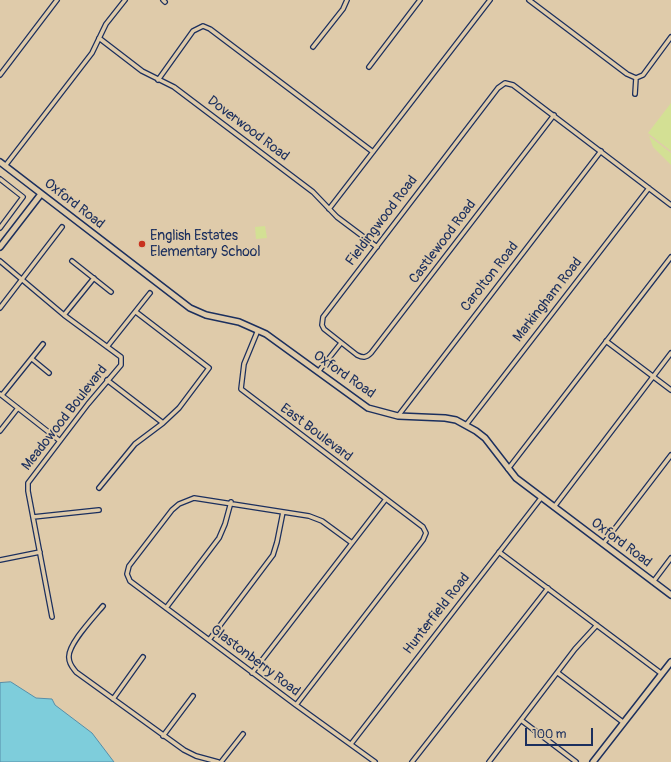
<!DOCTYPE html>
<html>
<head>
<meta charset="utf-8">
<style>
	body { margin:0 }
	#map { position:relative; width:671px; height:762px; overflow:hidden; background:#dfcbaa; font-family:Pangolin,sans-serif }
	canvas { display:block }
	.scale { position:absolute; left:525px; top:728px; width:68px; height:18px; box-sizing:border-box; border:2px solid #1b2f5e; border-top:0; padding-left:5px; font-size:12px; line-height:14px; white-space:nowrap; color:#1b2f5e; -webkit-text-stroke:3px #dfcbaa; paint-order:stroke }
</style>
</head>
<body>
<div id="map">
<canvas width="671" height="762"></canvas>
<div class="scale">100 m</div>
</div>
<script>
const g = document.querySelector('canvas').getContext('2d');
g.lineJoin = 'round';
function fill(path, color) { g.fillStyle = color; g.fill(path, 'evenodd'); }
function strokePath(path, color, width, dash) { g.strokeStyle = color; g.lineWidth = width; g.lineCap = dash ? 'butt' : 'round'; g.setLineDash(dash || []); g.stroke(path); }
function label(font, color, halo, rows, align = 'center') {
  g.font = font + ' Pangolin,sans-serif'; g.lineWidth = 3.5; g.setLineDash([]); g.textBaseline = 'middle'; g.strokeStyle = halo; g.fillStyle = color; for (const [text, x, y, turn = 0] of rows) {
    g.save(); g.translate(x, y); g.rotate((+turn || 0) * Math.PI / 180); g.textAlign = isNaN(turn) ? turn : align; if (halo) g.strokeText(text, 0, 0); g.fillText(text, 0, 0); g.restore();
  }
}
fill(new Path2D(`
	M671,103V151L648,133Z
	M649,136L671,153V165L653,147Z
	M265,226L267,238L256,239L255,227Z`), '#d3e094');
const water = new Path2D(`
	M11,682L36,698L52,699L55,705L92,733L114,762H0V683Z`);
fill(water, '#7ecddb');
strokePath(water, '#568ea9', 1);
const street = new Path2D(`
	M163,0L165,2
	M529,0L627,74L636,78
	M99,38L142,71L174,87L313,192L337,217L377,247
	M313,47L343,9L347,0
	M369,67L420,0
	M0,75L57,0
	M636,78L643,75L671,37
	M158,80L193,31L203,26L210,29L373,152
	M635,94L636,78
	M554,115L371,353C366,358 363,358 357,355L324,329L322,325L323,317L498,88L505,83L513,85L671,205
	M5,166L92,53L106,24L125,0
	M0,179L23,197L0,228
	M329,209L490,0
	M0,261L64,315L121,357V365L88,404L28,483V491L52,617
	M72,261L111,292
	M0,308L62,227
	M64,315L94,278
	M258,330L244,364L241,389L423,527L426,533L423,540L296,705
	M606,341L671,390
	M107,347L150,293
	M32,359L49,373
	M318,372L341,343
	M107,380L163,423
	M0,394L60,441
	M2,395L43,344
	M398,416L601,151
	M466,425L649,188
	M0,431L18,408
	M508,469L671,257
	M99,488L135,444L163,423L179,408L209,368L136,312
	M554,507L671,353
	M33,517L99,510
	M352,543L322,521L309,516L194,498L179,504L172,510L129,566L127,574L130,581L296,705L375,762
	M603,544L671,455
	M499,552L662,674
	M0,560L40,552
	M653,582L671,558
	M103,606C94,617 67,645 69,658C69,664 73,668 76,672L184,750L196,756L218,762
	M166,608L219,538L225,524L231,502
	M209,640L273,555L277,542L283,512
	M252,673L386,499
	M558,673L624,723
	M113,699L143,657
	M521,720L576,762
	M163,736L193,696
	M351,744L541,498
	M221,762L243,734
	M412,762L548,588
	M489,762L575,649L597,625`);
const secondary = new Path2D(`
	M0,162L190,308L206,315L239,322L266,334L368,408L398,416L445,418L456,420L476,431L485,438L516,478L671,595
	M0,247L41,194
	M593,762L671,662`);
strokePath(street, '#1b2f5e', 6);
strokePath(secondary, '#1b2f5e', 8);
strokePath(street, '#dfcbaa', 3.5);
strokePath(secondary, '#dfcbaa', 5);
for (const [x, y, r, color] of [
	[142,244,4,"#c8321e"]
]) { const dot = new Path2D(); dot.arc(x, y, r, 0, 2 * Math.PI); g.fillStyle = color; g.fill(dot); strokePath(dot, '#dfcbaa', 1.5); }
label('14px', '#1b2f5e', '#dfcbaa', [
	["Doverwood Road",248,129,37],
	["Oxford Road",74,204,38],
	["Fieldingwood Road",382,221,-53],
	["Castlewood Road",443,242,-53],
	["Carolton Road",490,277,-52],
	["Markingham Road",548,300,-52],
	["Oxford Road",344,375,35],
	["Meadowood Boulevard",65,418,-52],
	["East Boulevard",316,433,37],
	["Oxford Road",621,543,37],
	["Hunterfield Road",437,614,-52],
	["Glastonberry Road",255,661,37]
]);
label('14px', '#1b2f5e', '#dfcbaa', [
	["English Estates",150,236],
	["Elementary School",150,252]
], 'left');
</script>
</body>
</html>
